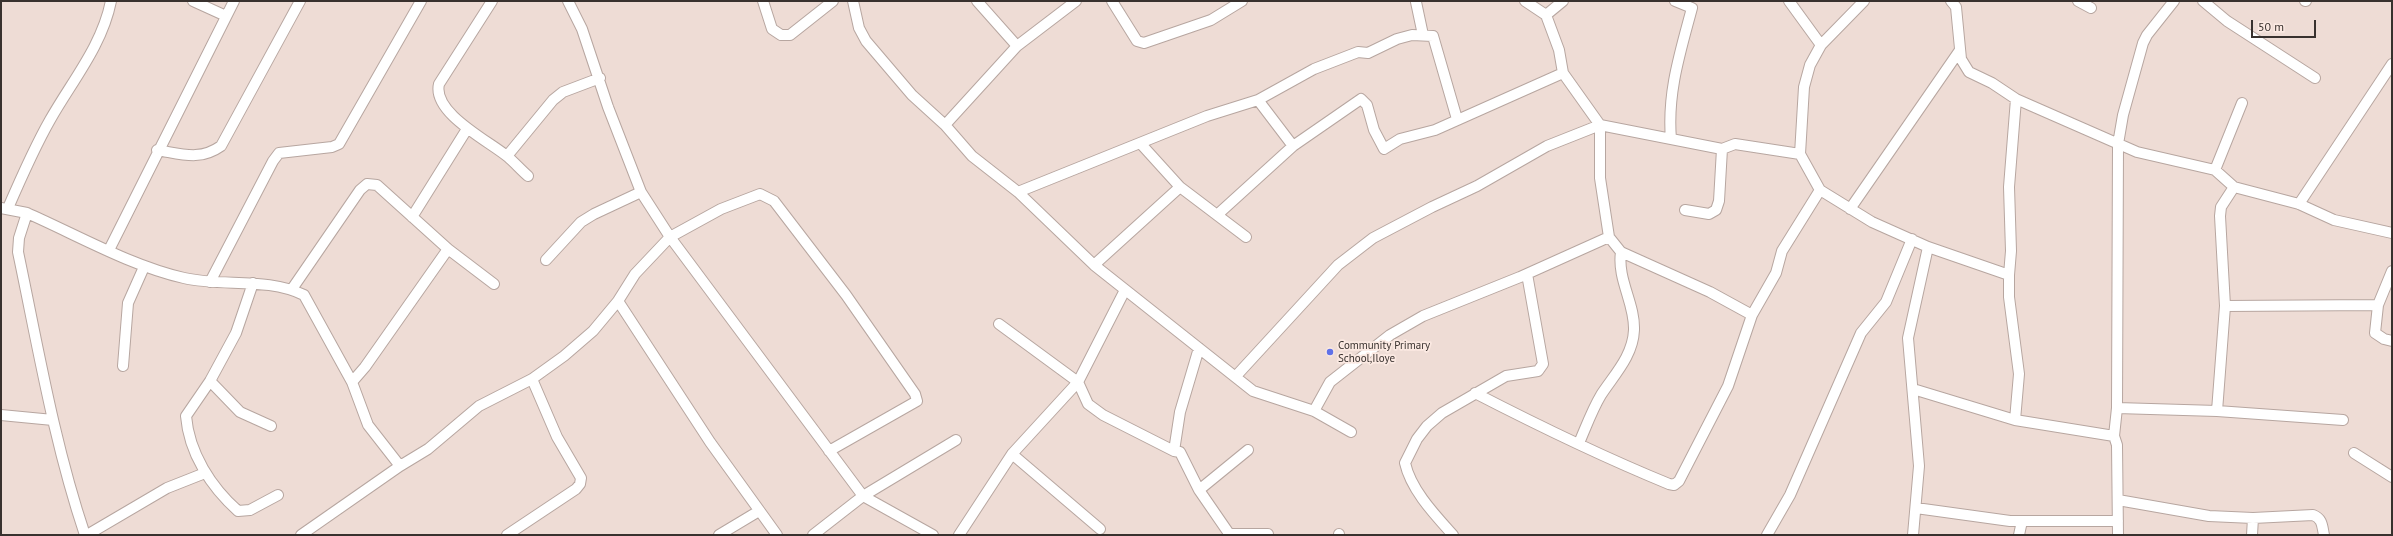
<!DOCTYPE html>
<html>
<head>
<meta charset="utf-8">
<style>
	body { margin:0 }
	#map { position:relative; width:2393px; height:536px; overflow:hidden; background:#eedcd5; font-family:"PT Sans",sans-serif }
	canvas { display:block }
	.frame { position:absolute; inset:0; border:2px solid #38312e; pointer-events:none }
	.scale { position:absolute; left:2251px; top:20px; width:65px; height:18px; box-sizing:border-box; border:2px solid #38312e; border-top:0; padding-left:5px; font-size:12px; line-height:14px; white-space:nowrap; color:#38312e; -webkit-text-stroke:3px #fbe9e2; paint-order:stroke }
</style>
</head>
<body>
<div id="map">
<canvas width="2393" height="536"></canvas>
<div class="frame"></div>
<div class="scale">50 m</div>
</div>
<script>
const g = document.querySelector('canvas').getContext('2d');
g.lineJoin = 'round';
function strokePath(path, color, width, dash) { g.strokeStyle = color; g.lineWidth = width; g.lineCap = dash ? 'butt' : 'round'; g.setLineDash(dash || []); g.stroke(path); }
function label(font, color, halo, rows, align = 'center') {
  g.font = font + ' "PT Sans",sans-serif'; g.lineWidth = 3.5; g.setLineDash([]); g.textBaseline = 'middle'; g.strokeStyle = halo; g.fillStyle = color; for (const [text, x, y, turn = 0] of rows) {
    g.save(); g.translate(x, y); g.rotate((+turn || 0) * Math.PI / 180); g.textAlign = isNaN(turn) ? turn : align; if (halo) g.strokeText(text, 0, 0); g.fillText(text, 0, 0); g.restore();
  }
}
const street = new Path2D(`
	M193,1L226,16
	M492,1L439,84C432,113 489,141 508,157C515,163 521,170 528,176
	M568,1L582,29L608,107L641,192L670,237L863,496L933,535
	M763,1L772,29L781,35H790L833,1
	M853,1L859,28L866,41L912,95L945,125L972,156L1018,192L1094,265L1253,391L1314,411L1351,432
	M977,1L1017,46
	M1112,1L1137,41L1144,43L1211,20L1242,1
	M1525,1L1546,15L1563,1
	M1789,1L1821,45
	M1864,1L1821,45L1810,65L1804,87L1800,154L1820,190L1872,222L1928,247L2009,275
	M1951,1L1956,7L1961,59L1969,72L1992,83L2016,99L2137,152L2215,170L2234,187L2299,204L2334,220L2392,233
	M2078,1L2091,8
	M2203,1L2227,21L2315,78
	M2305,1H2306
	M1416,2L1423,35
	M1546,15L1559,50L1563,73L1600,125V178L1609,237L1621,252L1710,292L1752,315
	M1258,100L1293,146
	M945,125L1017,46L1076,1
	M1671,139C1667,93 1680,53 1692,8L1675,1
	M1141,144L1180,187L1246,237
	M157,150C182,154 200,161 221,146L300,1
	M507,156L553,100L563,92L600,78
	M2215,170L2242,103
	M1018,192L1207,116L1258,100L1314,69L1358,52L1368,53L1397,39L1412,35L1433,36L1457,119
	M2299,204L2392,64
	M1,208L27,213L19,238L18,252C38,347 54,443 85,535
	M8,208C21,178 34,148 50,120C72,81 102,46 111,1
	M1850,209L1960,50
	M1685,210L1709,214L1716,210L1719,201L1722,149
	M27,213C77,235 131,266 184,278C223,287 267,277 304,295L352,382L368,425L400,466
	M1217,215L1293,146L1361,99L1367,105L1374,130L1384,149L1400,139L1435,130L1563,73
	M412,217L467,129
	M109,250L234,1
	M546,260L581,222L594,214L641,192
	M1094,265L1180,187
	M2392,271L2378,305L2375,333L2384,339L2392,341
	M210,282L273,161L279,153L332,147L339,144L421,1
	M253,283L236,333L210,381L186,416C189,453 211,487 238,511L250,510L278,495
	M292,289L360,190L367,184L377,185L448,249L494,284
	M618,301L710,442L777,535
	M2225,306L2378,305
	M999,324L1078,382L1088,404L1103,415L1174,451
	M1199,348L1180,412L1174,451L1180,452L1199,490L1230,535
	M123,366L128,303L144,267
	M1236,376L1338,265L1373,238L1432,207L1477,186L1547,146L1600,125L1722,149L1735,144L1800,154
	M210,381L240,412L271,426
	M352,382L365,367L448,249
	M1913,389L2015,420L2114,436
	M1475,393C1539,426 1603,457 1669,484L1674,485L1679,481L1728,386L1752,315L1776,273L1782,251L1820,190
	M2117,408L2217,411L2343,420
	M1314,411L1330,382L1390,335L1423,316L1520,277L1609,237
	M2217,411L2225,306L2220,216L2221,207L2234,187
	M1,415L53,420
	M2015,420L2019,374L2009,297V275L2011,251L2009,187L2016,99
	M1579,443C1586,427 1592,410 1601,395C1614,375 1633,356 1634,330C1635,303 1617,280 1621,252
	M2354,453L2392,477
	M1012,454L1100,529
	M1199,490L1248,450
	M2118,500L2209,516L2253,518L2313,515C2323,519 2322,526 2324,535
	M1916,508L2010,521H2118
	M1229,534H1268
	M1339,534V535
	M87,535L167,488L205,473
	M301,535L400,466L428,449L479,406L532,379L564,356L593,331L618,301L635,274L670,237L721,209L760,194L774,201L846,295L915,394L917,401L829,451
	M507,535L576,489L580,484L581,478L557,437L532,379
	M719,535L759,511
	M813,535L863,496L956,440
	M959,535L1012,454L1078,382L1125,290
	M1453,535C1435,515 1411,490 1405,463L1417,439L1427,426L1442,413L1506,376L1538,371L1543,364L1527,274
	M1767,535L1790,495L1861,333L1886,302L1912,239
	M1913,535L1919,466L1908,338L1928,247
	M2019,535L2022,521
	M2118,535L2117,445L2114,436L2117,408L2118,144L2123,115L2143,43L2147,35L2174,1
	M2252,535L2253,518`);
strokePath(street, '#b7a6a0', 12);
strokePath(street, '#fff', 10);
for (const [x, y, r, color] of [
	[1330,352,4,"#5f71e8"]
]) { const dot = new Path2D(); dot.arc(x, y, r, 0, 2 * Math.PI); g.fillStyle = color; g.fill(dot); strokePath(dot, '#fbe9e2', 1.5); }
label('11px', '#38312e', '#fbe9e2', [
	["Community Primary",1338,346],
	["School,Iloye",1338,359]
], 'left');
</script>
</body>
</html>
